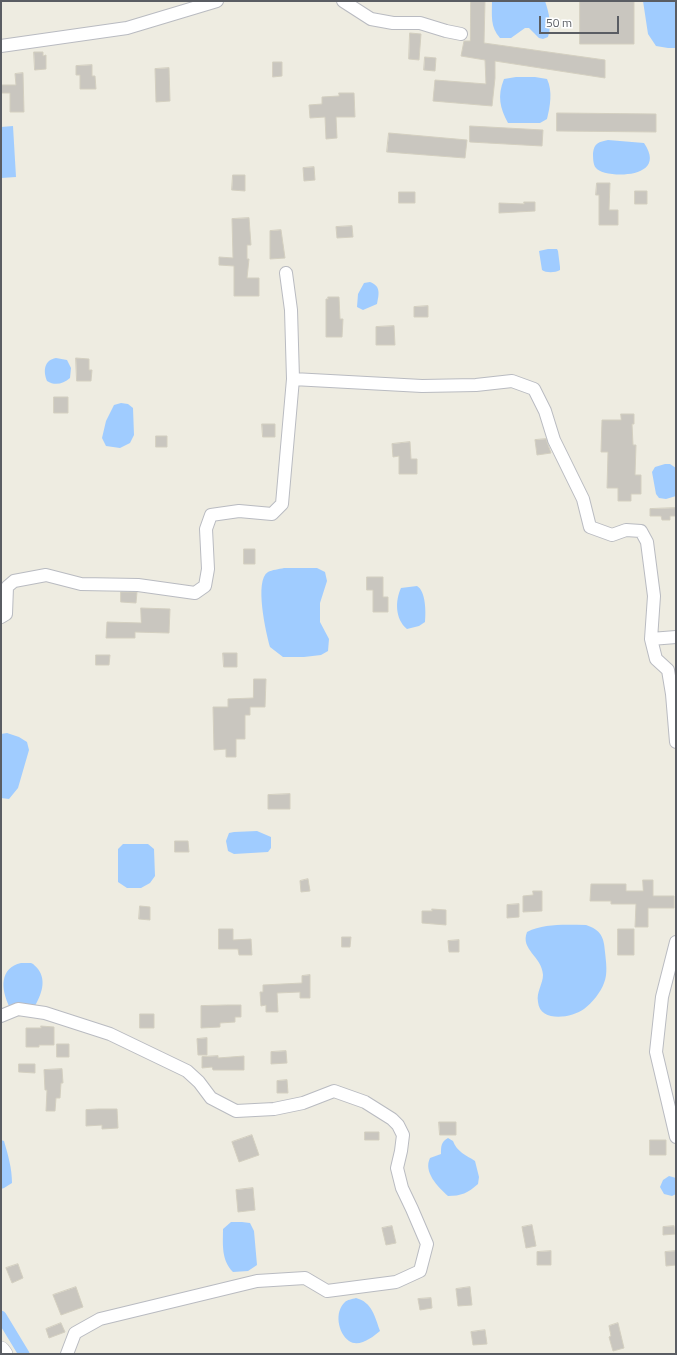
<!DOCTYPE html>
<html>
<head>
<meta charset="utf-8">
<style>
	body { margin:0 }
	#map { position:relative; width:677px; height:1355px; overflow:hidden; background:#eeece1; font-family:"Titillium Web",sans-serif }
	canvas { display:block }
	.frame { position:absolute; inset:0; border:2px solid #5a5d63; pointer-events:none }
	.scale { position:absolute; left:539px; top:16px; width:80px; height:18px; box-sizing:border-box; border:2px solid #5a5d63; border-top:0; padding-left:5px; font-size:12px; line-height:14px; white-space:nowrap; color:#5a5d63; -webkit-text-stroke:3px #fff; paint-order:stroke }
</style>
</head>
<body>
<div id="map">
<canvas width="677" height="1355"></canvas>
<div class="frame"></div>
<div class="scale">50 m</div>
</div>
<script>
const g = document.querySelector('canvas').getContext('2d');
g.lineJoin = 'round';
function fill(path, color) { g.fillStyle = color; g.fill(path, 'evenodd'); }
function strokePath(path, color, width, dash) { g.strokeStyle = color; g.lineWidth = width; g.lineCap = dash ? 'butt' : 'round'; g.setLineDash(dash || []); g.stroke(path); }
fill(new Path2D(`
	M492,1H545C549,13 552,25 548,37L543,39L539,38L529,28H525L511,38H500C490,27 492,15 492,1Z
	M643,1H676V48H668L656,46L648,34Z
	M516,77H535L547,79C553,91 550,107 547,119L540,123H508C500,108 497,96 504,79Z
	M13,126L16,177L1,178V127Z
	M608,140L644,143C670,181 602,178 596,168C593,165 593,157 593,153C594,143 599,142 608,140Z
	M548,249H557L558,251L560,267V270C555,273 546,273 542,270L539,251Z
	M370,282C381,286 379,294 377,304L363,310L357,307L358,294L364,283Z
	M56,358L67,360L71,368L70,378C63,384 55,386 47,381C43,371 44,360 56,358Z
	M121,403L128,404L133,408L134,435L130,443L120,448L106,446L102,438L106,421L114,405Z
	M665,464H670L676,468V496L666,499L659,498L656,494L652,472L655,467Z
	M284,568H317L325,572L327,581L320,603V622L329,639L328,651L321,655L304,657H283L270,647C266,633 254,580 268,572C272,570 279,569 284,568Z
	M417,586C426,591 426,613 425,622L419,626L407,629C395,619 395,601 401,588Z
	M7,733L19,737L27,742L29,750L18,788L9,799L1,798V734Z
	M257,831L271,837V848L268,852L234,854L228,851L226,841L229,833L234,832Z
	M123,844H148L154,849L155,876L150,883L141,888H127L118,882V849Z
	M586,925C601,930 604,937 605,952C606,962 608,974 604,983C601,992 592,1003 584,1009C572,1018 540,1023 538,1002C536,992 543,984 543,975C542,956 520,950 527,932C545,923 566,925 586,925Z
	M21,963C24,963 28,963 31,963C34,964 36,967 38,969C47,981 41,995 35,1006L10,1008C0,988 0,968 21,963Z
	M448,1138L453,1141C457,1152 466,1155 475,1161L479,1177L478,1184C468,1193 461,1196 448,1196C438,1187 423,1172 430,1158L441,1154C441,1146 441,1142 448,1138Z
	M1,1140L4,1141C8,1155 12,1168 12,1183L4,1188L1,1189Z
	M669,1176L676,1178V1194L672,1196L664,1194L660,1187L663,1180Z
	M231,1222H242L250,1223L254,1231L257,1265L248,1271L233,1272C221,1260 223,1244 223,1229Z
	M356,1298C372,1302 375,1317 380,1331C373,1337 359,1348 349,1341C338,1333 334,1312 345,1302C347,1300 352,1299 356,1298Z`), '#a0ccff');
strokePath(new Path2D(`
	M1,1316L24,1354`), '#a0ccff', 11);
const building = new Path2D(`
	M471,1H485L484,43L605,60V78L495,61V78L492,106L433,101L435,80L486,84L485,60L461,56L464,41H470Z
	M580,1H634V44H580Z
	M410,33L421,34L419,60L409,59Z
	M34,52H43V56L46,55V69L35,70Z
	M425,57L436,58L435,71L424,70Z
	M273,62H282V76L273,77Z
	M92,65V76H95L96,89H80V75H76V66Z
	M169,68L170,101L156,102L155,69Z
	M23,73L24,112H10V93H1V85H16L15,74Z
	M339,93H354L355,117H336L337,138L326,139L325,117L310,118L309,105L322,104V97L339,96Z
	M557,113L656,114V132L557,131Z
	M470,126L543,130L542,146L470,142Z
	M389,133L467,140L465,158L387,152Z
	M314,167L315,180L304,181L303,168Z
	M233,175H245V191L232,190Z
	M597,183H610L609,210H618V225H599V195H596Z
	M635,191H647V204H635Z
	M399,192H415V203H399Z
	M524,202H535V211L499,213V203L524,204Z
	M249,218L251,245H247V259H249L247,278H259V296H234V266L219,265V257L233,258L232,219Z
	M352,226L353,237L337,238L336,227Z
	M281,230L285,258L270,259V231Z
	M328,297H339L340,319H343L342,337H326V299H328Z
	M428,306V317H414V307Z
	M394,326L395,345H376V327Z
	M76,358L89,359V370H92L91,381H77Z
	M54,397H68V413H54Z
	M621,414H634V424H632L633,445H636L635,475H641V494H631V501H618V488H607L608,452H601L602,420H621Z
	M262,424H275V437H263Z
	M156,436H167V447H156Z
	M546,439L551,453L537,455L535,440Z
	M410,442L411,459H417V474H399V456L393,457L392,444Z
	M676,508V516H670V520H662L661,516H650V509Z
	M244,549H255V564H244Z
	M367,577H383V597H388V612H373V590H367Z
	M121,592H137L136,603L121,602Z
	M141,608L170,609L169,633L135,632V638H106L107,622L141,623Z
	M223,653H237V667H224Z
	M96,655H110L109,665H96Z
	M254,679H266L265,707H250V715H245V739H236V757H226V749L214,750L213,707H228V699L253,698Z
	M290,794V809H268V795Z
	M175,841H188L189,852H175Z
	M308,879L310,891L301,892L300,881Z
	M643,880H653V896H674V908H648V927H635L636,904H611V901H590L591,884H626V891H643Z
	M533,891H542V911L523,912V896L533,895Z
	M519,904V917L507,918V905Z
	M140,906L150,907V920L139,919Z
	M432,909L446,910V925L422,923V911H432Z
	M219,929H233V940L251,939L252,955H239L238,949H219Z
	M618,929H634V955H618Z
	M342,937H351L350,947H342Z
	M459,940V952H449L448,941Z
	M310,975V998H300V992L277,993L278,1012H266V1005L261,1006L260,992H263V985L302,983V976Z
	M227,1005H241V1017H235V1022L220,1023V1027L201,1028V1006Z
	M140,1014H154V1028H140Z
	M41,1026L54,1027V1045H39V1047H26V1028H41Z
	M207,1038V1055H198L197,1039Z
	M57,1044H69V1057H57Z
	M286,1051L287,1063L271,1064V1052Z
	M218,1056V1058L244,1056V1070H213L212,1067L202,1068V1057Z
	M19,1064H35V1073L19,1072Z
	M62,1069L63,1083H61L60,1098H56L55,1111H46L47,1090H45L44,1070Z
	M287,1080L288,1093H277V1081Z
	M98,1109H117L118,1128L102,1129V1125L86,1126V1110Z
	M439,1122H456V1135H440Z
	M365,1132H379V1140H365Z
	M252,1135L259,1155L239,1162L232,1142Z
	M650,1140H666V1155H650Z
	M253,1188L255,1210L238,1212L236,1190Z
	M532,1225L536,1246L526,1248L522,1227Z
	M392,1226L396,1243L386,1245L382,1228Z
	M674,1226L675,1234L663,1235V1227Z
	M551,1251V1265H537V1252Z
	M676,1251V1265L666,1266L665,1252Z
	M18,1264L23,1278L12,1283L6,1268Z
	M76,1287L83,1307L61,1315L53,1295Z
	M470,1287L472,1305L458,1306L456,1289Z
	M431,1298L432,1308L420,1310L418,1299Z
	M61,1323L65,1332L49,1338L46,1329Z
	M618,1323L624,1348L613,1351L609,1337L611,1336L609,1326Z
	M485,1330L487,1344L473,1345L471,1332Z`);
fill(building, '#c9c6bf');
strokePath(building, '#d3cfc0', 1);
const street = new Path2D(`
	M343,1L371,19L393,23H420L446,31L461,34
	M1,46L127,28L217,1
	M293,379L422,386L476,385L512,381L534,389L545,411L554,440L583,499L590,527L612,535L626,530L641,531L647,542L654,596L651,639L656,659L668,670L672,694L676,742
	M1,617L6,614L7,587L14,581L46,575L81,584L138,585L195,593L205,586L208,569L206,529L211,515L239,511L272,514L282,504L293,379L291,310L286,273
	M651,639L676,637
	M676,942L662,997L656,1052L676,1137
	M1,1016L18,1009L45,1013L110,1034L187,1071L199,1082L211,1098L236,1111L274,1109L303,1103L334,1091L365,1102L392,1119L398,1125L403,1135L401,1151L397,1168L402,1188L412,1209L427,1244L420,1271L396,1282L327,1291L305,1278L257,1281L100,1319L75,1333L67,1354`);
const secondary = new Path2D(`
	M1,1350L4,1354`);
strokePath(street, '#b9bbc1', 14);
strokePath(secondary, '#babdc4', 18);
strokePath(street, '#fff', 12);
strokePath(secondary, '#fff', 17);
</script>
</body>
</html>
